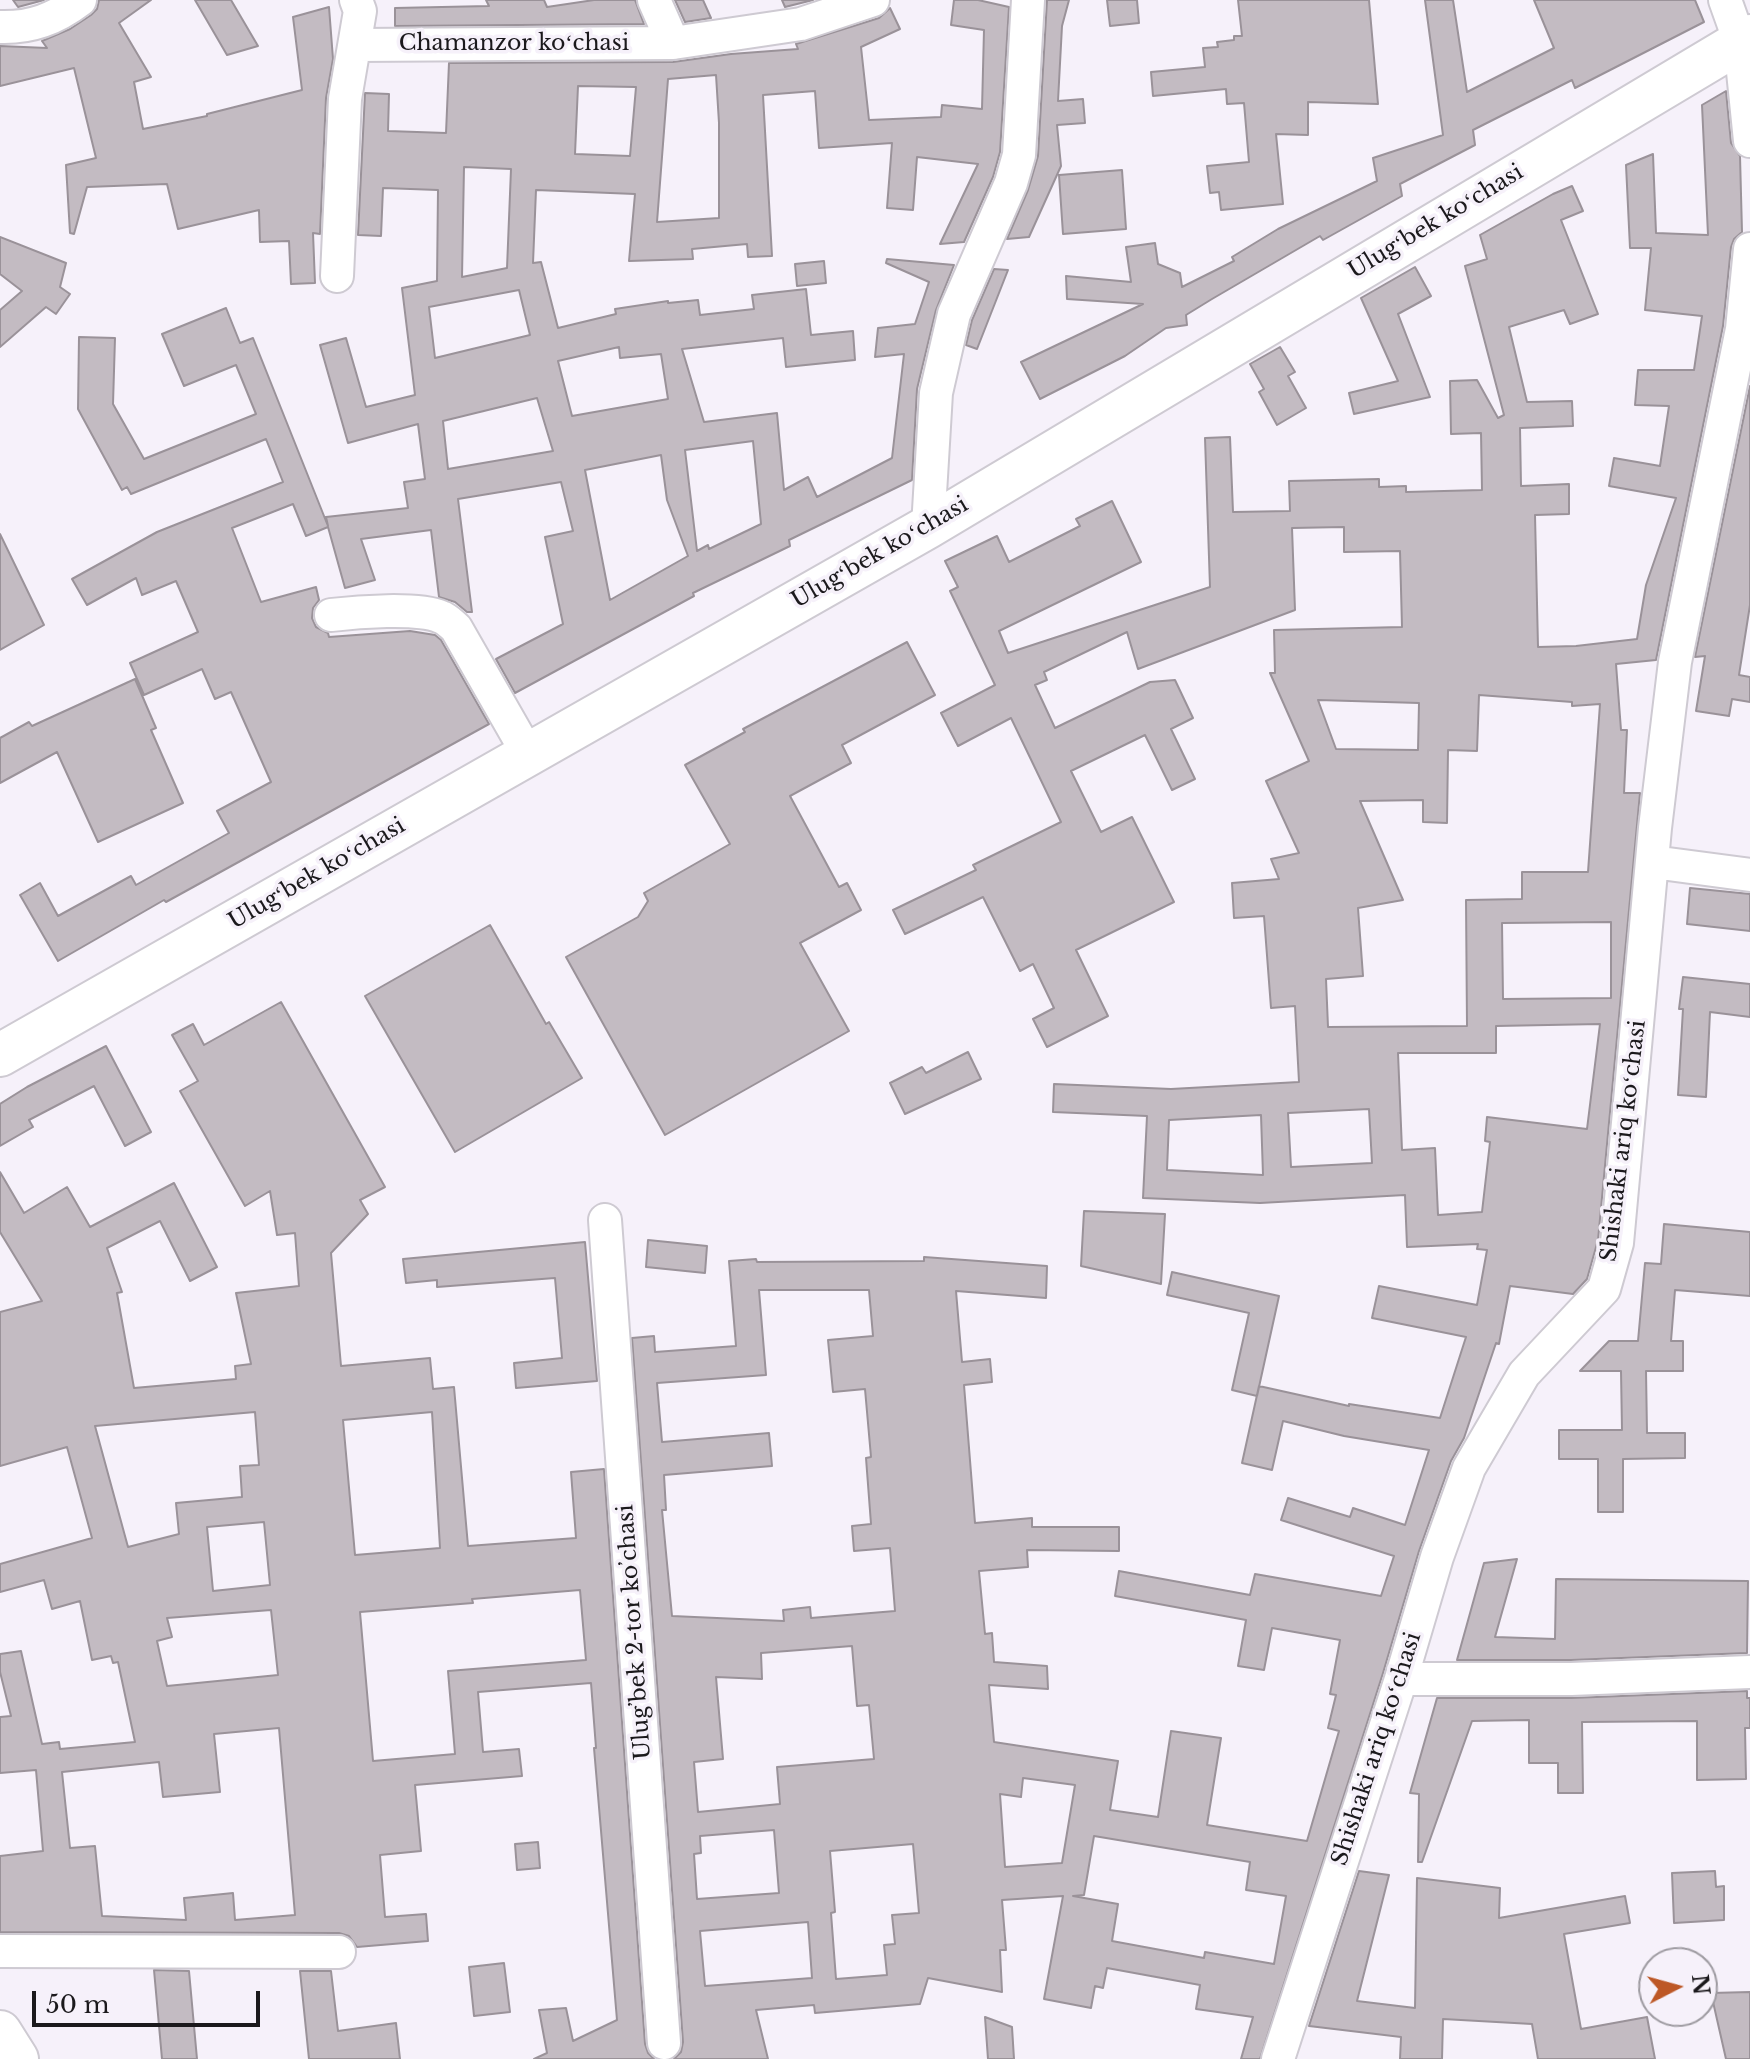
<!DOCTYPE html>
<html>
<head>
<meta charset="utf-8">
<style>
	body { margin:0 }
	#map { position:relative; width:1750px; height:2059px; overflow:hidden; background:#f6f1fa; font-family:"Libre Baskerville",serif }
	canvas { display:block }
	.north { position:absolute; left:1638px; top:1947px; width:80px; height:80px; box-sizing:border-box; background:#f6f1fa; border:2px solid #9e9ba1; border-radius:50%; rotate:84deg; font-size:22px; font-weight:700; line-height:32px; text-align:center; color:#1b191c }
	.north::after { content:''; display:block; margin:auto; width:28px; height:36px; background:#bd5826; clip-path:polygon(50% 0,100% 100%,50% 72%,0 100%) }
	.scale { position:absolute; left:32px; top:1991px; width:228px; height:36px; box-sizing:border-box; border:4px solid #1b191c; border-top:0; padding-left:10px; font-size:24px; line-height:28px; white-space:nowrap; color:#1b191c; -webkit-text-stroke:6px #f6f1fa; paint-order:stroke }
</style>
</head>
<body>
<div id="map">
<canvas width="1750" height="2059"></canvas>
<div class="north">N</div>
<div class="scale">50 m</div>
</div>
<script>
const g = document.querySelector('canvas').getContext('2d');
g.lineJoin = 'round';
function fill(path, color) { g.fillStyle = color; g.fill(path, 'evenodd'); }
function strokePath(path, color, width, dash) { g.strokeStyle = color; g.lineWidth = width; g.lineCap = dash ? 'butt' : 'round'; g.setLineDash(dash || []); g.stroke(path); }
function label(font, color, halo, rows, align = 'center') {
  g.font = font + ' "Libre Baskerville",serif'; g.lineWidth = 7; g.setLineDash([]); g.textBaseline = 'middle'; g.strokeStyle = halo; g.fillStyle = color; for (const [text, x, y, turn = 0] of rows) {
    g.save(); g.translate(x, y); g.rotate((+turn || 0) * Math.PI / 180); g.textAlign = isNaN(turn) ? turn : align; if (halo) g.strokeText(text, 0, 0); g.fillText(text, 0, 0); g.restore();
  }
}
const building = new Path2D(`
	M13,0H44L18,7Z
	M99,0H151L119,23L151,77L134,82L143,129L207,116V114L302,90L293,17L329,7L333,59L326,98L320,234L313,233L315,283L291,284L289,241L260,242L259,210L178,229L167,184L87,187L74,234L70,233L66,165L96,158L74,68L0,86V46L47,48L42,41L70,29L91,15L97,9Z
	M195,0H231L258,46L227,55Z
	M486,0H544L547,7L594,0H635L644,24L395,26V8L489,6Z
	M675,0H703L711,18L685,22Z
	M782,0H813L785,7Z
	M954,0H978L1009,7L1000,152L993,177L964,242L940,244L978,164L917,157L913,210L887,208L892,143L819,148L815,91L763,95L772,256L748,257L747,244L692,249L693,259L629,261L635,194L536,190L533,263L541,262L558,328L616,314L615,309L668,301V303L698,300L700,315L754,309L752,295L806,289L811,335L853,331L855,360L786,367L783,338L682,349L704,422L777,413L784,490L808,477L817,497L892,458L904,354L875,357L878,328L915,324L929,282L886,263L887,259L954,265L936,310L917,389L912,480L789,540L790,546L693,593L694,596L515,693L496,659L563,624L545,537L573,531L561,482L458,499L472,612H467L455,602L439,597L431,530L361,539L375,580L345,588L328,527L306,536L293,504L232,528L261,602L316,587L319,600L313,608L312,618L316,627L328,633L329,637L410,631L435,635L441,640L489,724L166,902L164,900L58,961L20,895L40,883L58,916L131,876L136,885L229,833L217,811L271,782L231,692L215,699L202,669L144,695L130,663L198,632L176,581L142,595L136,578L87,605L72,579L157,532L283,482L266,439L131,494L127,487L122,490L78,409L79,337L115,338L113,404L144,459L256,414L236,365L184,386L162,334L226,308L240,343L253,338L328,526L326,517L408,508L404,482L425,479L418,424L348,443L320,345L346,338L366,407L415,395L402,288L437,281L438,190L383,188L381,236L358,235L365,93L389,94L388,131L446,133L449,63L673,62L731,54L798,49L796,44L879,18L890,8L900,29L861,47L869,120L941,117L942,105L982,109L984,30L951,25ZM716,75L719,123V218L657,222L668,79ZM578,86L636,87L630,156L575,154ZM464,167L511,169L507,268L462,277ZM519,290L530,335L435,358L429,307ZM619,347L620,358L661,354L668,399L572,416L558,361ZM537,398L553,451L448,469L443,421ZM753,441L761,524L709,549L708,545L697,551L685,450ZM661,455L667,500L688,556L610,600L585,470Z
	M1047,0H1069L1062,26L1058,101L1083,99L1085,123L1057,125L1061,166L1029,237L1007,239L1028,190L1038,156Z
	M1107,0H1137L1139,23L1110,26Z
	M1238,0H1369L1378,104L1308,102V135L1276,134L1283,204L1221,210L1219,192L1210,193L1207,166L1249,162L1244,103L1227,104L1226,89L1153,96L1151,72L1205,67L1203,48L1218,47L1217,42L1234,40V36H1242Z
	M1425,0H1453L1467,92L1554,48L1534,0H1695L1704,22L1575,88L1572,80L1473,130L1475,145L1400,184L1402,196L1323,240L1320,236L1212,299L1186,315L1187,325L1166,328L1125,356L1040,399L1021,362L1143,304L1067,299L1066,276L1131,282L1126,247L1155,243L1158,264L1180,273L1182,287L1234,261L1232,257L1278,229L1377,181L1373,158L1443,135Z
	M1726,91L1731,143L1740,156L1742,232L1734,239L1731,247L1723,326L1656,660L1616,664L1621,730H1627L1624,793H1640L1598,1240L1587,1279L1573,1294L1510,1286L1499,1344L1496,1343L1464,1438L1451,1461L1419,1551L1383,1673L1260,2059H1241L1253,2017L1196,2009L1200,1985L1107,1968L1103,1988L1095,1986L1091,2008L1044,1999L1063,1896L1002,1900L1006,1950H1000L1002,1992L928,1978L920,2004L815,2013L814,2005L756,2010L768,2059H674L681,2052L683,2042L632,1338L654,1336L655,1352L736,1346L729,1261L756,1259L757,1262L924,1261V1257L1047,1266L1046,1298L956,1291L962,1362L990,1359L992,1382L964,1385L975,1523L1032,1518V1527H1119V1551L1027,1550L1028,1567L979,1571L985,1634L992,1633L994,1662L1047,1666L1048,1689L989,1685L994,1742L1118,1761L1110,1810L1158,1817L1171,1731L1221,1738L1207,1825L1307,1841L1339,1731L1328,1728L1336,1695L1330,1694L1340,1640L1272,1628L1264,1670L1238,1666L1246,1620L1115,1596L1119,1571L1250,1595L1255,1574L1381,1596L1394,1556L1281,1520L1288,1498L1350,1517L1353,1508L1405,1525L1429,1450L1344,1436L1283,1421L1272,1470L1242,1463L1259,1386L1349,1406V1404L1440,1418L1466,1337L1372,1318L1379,1286L1477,1305L1487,1250L1477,1249L1478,1244L1407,1247L1405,1195L1260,1203L1143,1198L1147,1116L1053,1112L1054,1084L1171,1089L1299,1082L1295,1006L1271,1008L1264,916L1234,918L1232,883L1279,879L1271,859L1299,853L1266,781L1309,761L1270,673H1275L1274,630L1402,627L1400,551L1344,552V527L1292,528L1295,610L1138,669L1127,632L1044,672L1047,680L1035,685L1055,728L1150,682L1175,680L1193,718L1171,729L1195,779L1172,790L1145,735L1071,771L1101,832L1132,817L1174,902L1076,950L1108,1016L1047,1047L1033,1019L1054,1008L1033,964L1020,971L983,897L905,934L893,910L976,870L973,865L1061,822L1011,718L958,746L941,713L995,685L950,591L958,587L945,561L997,536L1009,562L1080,526L1076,519L1112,501L1141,562L999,631L1008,653L1210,587L1205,438L1230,437L1233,512L1290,511L1289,481L1379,479V487L1406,486V492L1482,490L1481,433L1451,434L1450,381L1477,380L1498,418L1504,415L1465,266L1487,259L1480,235L1553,194L1572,186L1583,211L1561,220L1598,314L1570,324L1564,310L1509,327L1527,402L1572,401L1573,426L1520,428L1521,486L1569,484V514L1535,515L1538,647L1576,646L1637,639L1646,585L1676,498L1609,486L1614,458L1660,466L1669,406L1635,405L1638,370H1694L1702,316L1645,310L1651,248H1630L1626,165L1653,154L1656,233L1708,235L1702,105ZM1479,695L1572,702V706L1600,704L1588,872H1522V899L1466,900L1467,1026L1328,1027L1326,979L1363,976L1358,908L1403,900L1360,801L1423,800V822L1447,823L1448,750L1477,751ZM1318,700L1419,703L1418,750L1336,749ZM1611,922V998L1503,999L1502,923ZM1600,1024L1587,1129L1487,1117L1485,1141L1490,1142L1482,1212L1438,1215L1435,1148L1402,1150L1398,1053H1496V1026ZM1369,1109L1372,1163L1291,1167L1288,1113ZM1261,1115L1263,1175L1167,1170L1169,1120ZM759,1290H869L873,1336L828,1340L833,1392L865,1389L871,1457L866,1458L871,1524L852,1526L854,1551L890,1548L895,1611L811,1618L810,1607L783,1610L784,1621L672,1616L662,1510H666L664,1475L772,1466L769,1433L662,1442L657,1383L766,1375ZM852,1646L857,1706L869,1705L874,1759L777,1767L780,1804L698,1812L694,1762L723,1759L716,1677L762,1679L761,1653ZM1023,1778L1075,1785L1062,1863L1005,1867L1000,1794L1021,1797ZM774,1830L779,1893L697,1899L694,1854L701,1853L700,1836ZM1094,1836L1250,1862L1246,1890L1286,1896L1274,1964L1205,1952L1204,1958L1112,1941L1118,1904L1073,1896L1084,1895ZM913,1844L919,1913L892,1915L895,1944L884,1945L887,1975L836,1979L831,1913L835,1912L830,1851ZM808,1922L812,1978L705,1986L700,1931Z
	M1122,170L1126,229L1063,234L1059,175Z
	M0,237L66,263L60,287L70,294L56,314L46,307L0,347V310L22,291L0,274Z
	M824,261L826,283L797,286L795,264Z
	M1415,267L1431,296L1398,314L1430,397L1354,414L1349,393L1398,381L1361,298Z
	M994,269L1008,270L977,349L966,345L972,320Z
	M1280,347L1295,372L1288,376L1306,408L1277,425L1259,392L1264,389L1250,364Z
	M1750,386V605L1739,675L1750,677V702L1732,699L1729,716L1696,711L1705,656L1695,657Z
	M0,534L44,625L0,650Z
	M907,642L935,695L842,745L851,763L790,796L839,887L847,883L861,910L800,943L849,1031L665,1135L566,957L638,917L648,901L644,893L730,844L685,765L745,732L743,729Z
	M135,679L156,728L151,730L183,803L98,842L57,752L0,783V738L29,722L32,726Z
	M1690,888L1750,894V931L1687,924Z
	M490,925L546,1024L549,1022L582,1078L455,1152L365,996Z
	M1683,977L1750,984V1017L1710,1012L1706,1097L1678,1095L1683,1009H1679Z
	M281,1002L385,1187L360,1200L368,1214L331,1253L341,1366L430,1358L433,1389L454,1387L468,1546L576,1538L571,1472L604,1469L645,2044L648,2053L654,2059H534L547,2053L539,2010L566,2008L573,2041L617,2020L594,1748H596L591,1683L478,1692L483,1752L519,1749L522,1776L415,1785L421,1851L380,1855L385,1917L426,1914L428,1941L357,1947L349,1936L339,1933L0,1932V1856L43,1851L36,1770L0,1773V1717L11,1716L0,1672V1654L21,1651L42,1744L59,1742L60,1749L135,1742L118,1662L113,1663L111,1656L92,1660L80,1601L52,1609L44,1580L0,1592V1564L92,1538L67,1447L0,1466V1312L42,1301L0,1232V1172L24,1213L67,1187L90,1227L174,1183L217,1267L190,1281L160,1221L107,1248L122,1292L117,1293L134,1388L236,1379L235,1366L251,1364L236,1293L299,1286L295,1233L277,1235L270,1191L245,1206L180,1091L198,1081L172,1035L193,1024L204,1045ZM255,1412L259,1465L240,1466L242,1497L176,1503L179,1534L128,1547L95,1426ZM432,1412L440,1548L355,1555L343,1420ZM264,1522L270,1585L213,1591L207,1527ZM580,1590L586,1660L448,1671L455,1754L373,1761L360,1612L473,1603L472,1599ZM271,1610L278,1675L167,1686L157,1641L172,1637L167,1618ZM279,1728L295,1915L235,1920L233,1893L184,1898L186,1920L102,1916L95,1846L70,1848L62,1772L159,1762L163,1797L220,1792L214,1734Z
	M106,1046L151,1132L125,1146L94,1086L29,1120L33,1127L0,1146V1104L27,1087Z
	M968,1052L981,1079L905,1114L890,1083L922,1067L926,1073Z
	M1084,1211L1165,1214L1161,1284L1081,1266Z
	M1664,1224L1750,1232V1296L1675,1290L1671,1341H1683V1371H1646L1647,1433H1685V1458L1623,1459V1512H1598V1459H1559V1430H1622L1621,1371H1580L1609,1341H1638L1645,1263L1661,1264Z
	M648,1240L707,1246L705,1273L646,1267Z
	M585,1242L597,1381L516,1388L514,1363L562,1358L555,1278L437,1287V1280L406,1283L403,1259Z
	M1172,1272L1279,1296L1257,1396L1232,1390L1249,1313L1167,1295Z
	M1517,1559L1495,1637L1555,1639L1556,1579L1748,1581L1747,1653L1571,1660H1457L1484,1563Z
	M1747,1691V1698H1750V1728H1745L1746,1779L1697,1780V1721L1582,1722L1583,1793H1558V1763H1529V1720L1472,1721L1422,1862H1418L1419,1794L1410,1793L1437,1698H1571Z
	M538,1842L540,1868L517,1870L515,1844Z
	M1359,1871L1389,1875L1357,2001L1415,2008L1417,1878L1500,1888L1499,1918L1625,1896L1630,1923L1564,1934L1581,2029L1647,2017L1655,2059H1538L1532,2024L1443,2019L1442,2059H1400L1401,2037L1309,2026Z
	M1715,1871L1716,1887L1724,1886V1920L1674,1923L1672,1873Z
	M504,1963L510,2012L474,2016L469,1967Z
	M154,1970L189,1971L197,2059H162Z
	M300,1971H331L338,2031L396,2023L400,2059H309Z
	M1750,1992V2059H1726L1711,1993Z
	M985,2017L1012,2027L1014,2059H988Z`);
fill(building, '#c3bbc2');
strokePath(building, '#9a9299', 2);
const minor = new Path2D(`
	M654,0L673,43
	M1725,0L1740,42L1750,141
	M0,27C31,28 55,19 80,0
	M356,45L673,43L801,24L873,0
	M337,276L345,99L360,11L356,0
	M928,527L936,393L954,314L1011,183L1019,155L1028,0
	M331,615C356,612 418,607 441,617C447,619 451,624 456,628L528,754
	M1653,862L1750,875
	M605,1220L664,2043
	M1401,1679H1571L1750,1672
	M0,1951L339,1952
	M1278,2059L1401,1679L1437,1557L1469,1468L1524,1374L1604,1289L1617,1243L1655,828L1675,662L1742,329L1750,249`);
const tertiary = new Path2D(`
	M0,1055L928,527L1750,36
	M0,2032L17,2059`);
strokePath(minor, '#cecad2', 36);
strokePath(tertiary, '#cecad2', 46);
strokePath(minor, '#fff', 32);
strokePath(tertiary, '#fff', 42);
label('22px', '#1b191c', '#f6f1fa', [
	["Chamanzor koʻchasi",514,44],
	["Ulugʻbek koʻchasi",1436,222,-31],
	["Ulugʻbek koʻchasi",880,553,-30],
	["Ulugʻbek koʻchasi",317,874,-30],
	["Shishaki ariq koʻchasi",1624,1141,-83],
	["Ulugʼbek 2-tor koʼchasi",635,1632,-94],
	["Shishaki ariq koʻchasi",1377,1749,-72]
]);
</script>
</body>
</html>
